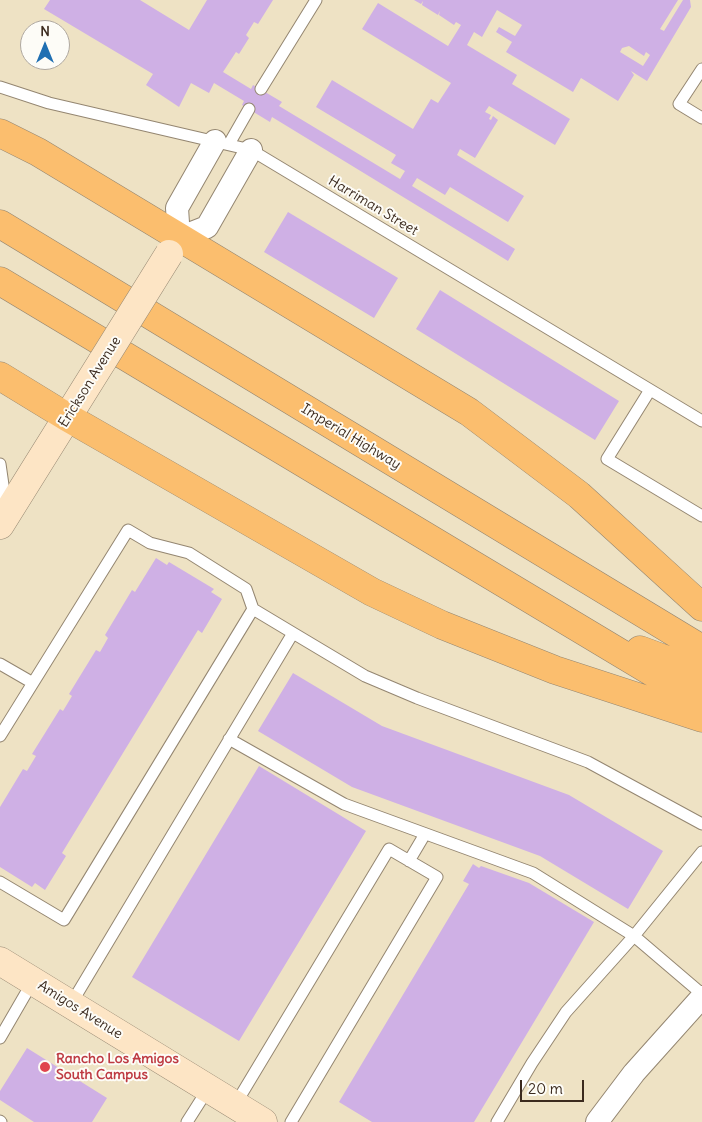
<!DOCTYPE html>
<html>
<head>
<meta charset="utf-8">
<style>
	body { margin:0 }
	#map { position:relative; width:702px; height:1122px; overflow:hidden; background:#eee2c4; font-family:Delius,sans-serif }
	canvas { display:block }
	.north { position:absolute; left:20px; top:20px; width:50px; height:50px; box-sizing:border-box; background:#fdfcf7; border:1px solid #afa8a0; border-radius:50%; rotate:0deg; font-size:14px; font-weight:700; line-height:20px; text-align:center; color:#3b2a1e }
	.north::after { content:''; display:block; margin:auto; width:18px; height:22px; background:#1f6fb2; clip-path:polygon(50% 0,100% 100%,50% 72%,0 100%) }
	.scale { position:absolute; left:520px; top:1080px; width:64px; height:22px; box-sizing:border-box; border:2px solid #3b2a1e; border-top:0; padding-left:6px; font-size:15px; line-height:18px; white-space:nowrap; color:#3b2a1e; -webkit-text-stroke:4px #fdfcf7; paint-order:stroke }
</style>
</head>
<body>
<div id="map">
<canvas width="702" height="1122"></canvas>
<div class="north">N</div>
<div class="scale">20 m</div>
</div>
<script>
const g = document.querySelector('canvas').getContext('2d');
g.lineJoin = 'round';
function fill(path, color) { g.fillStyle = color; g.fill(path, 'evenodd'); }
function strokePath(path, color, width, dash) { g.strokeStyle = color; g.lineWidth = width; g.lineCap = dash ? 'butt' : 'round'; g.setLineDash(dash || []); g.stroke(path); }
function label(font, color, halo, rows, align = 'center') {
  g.font = font + ' Delius,sans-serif'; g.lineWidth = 4; g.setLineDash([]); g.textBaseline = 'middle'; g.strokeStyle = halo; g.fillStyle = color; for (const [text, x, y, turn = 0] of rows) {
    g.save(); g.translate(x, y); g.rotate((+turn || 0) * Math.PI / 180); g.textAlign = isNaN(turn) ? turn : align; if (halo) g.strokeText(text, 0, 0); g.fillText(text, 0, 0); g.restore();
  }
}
fill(new Path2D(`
	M50,0H140L189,30L207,0H273L258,24L254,22L246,35L249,38L239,54L236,52L223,72L251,89L253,85L282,102L279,106L400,179L405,171L391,163L396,155L316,107L332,80L413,129L431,99L438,103L451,83L362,29L378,3L448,46L461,25L456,22L454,25L439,15L440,11L438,15L422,5L423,1L421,4L414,0H678L660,29L664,31L683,0H690L691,7L647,81L631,71L634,75L618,101L581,78L573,92L506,52L512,42L496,32L499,27L515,36L522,25L497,10L482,37L474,32L467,45L517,75L512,84L570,119L555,145L489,106L485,112L491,115L489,119L491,120L493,116L498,120L475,158L460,149L457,155L524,196L508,222L450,187L445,195L417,178L412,186L515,249L508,261L272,117L270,122L242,105L244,101L214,83L209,93L191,83L179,107L146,85L153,74L44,9ZM629,46L644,56L646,52L650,55L643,66L620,52L622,48Z
	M288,212L398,278L374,318L264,252Z
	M440,290L619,401L595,440L416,329Z
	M156,558L167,565L169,562L214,589L211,592L222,599L202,633L198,630L62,853L66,856L45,890L35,883L32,887L0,867V807L23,769L27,771L36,756L32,754L60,709L63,711L72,696L69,694L96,650L100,652L108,638L105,635L132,590L135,592Z
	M293,673L382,726L569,795L663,851L628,909L540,856L352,787L258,731Z
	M259,766L366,831L239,1041L132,977Z
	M473,864L479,868L481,866L529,883L594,922L474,1122H372L339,1102L469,884L463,881Z
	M27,1048L107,1098L92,1122H34L0,1100V1091Z`), '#cfb0e5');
const lane = new Path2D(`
	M702,69L679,104L702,118
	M0,87L49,103L251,150L702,421
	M261,89L316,0
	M229,144L249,109
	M650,390L607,459L702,516
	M0,464L6,506
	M253,609L293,633
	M0,664L33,683
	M0,736L128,530L150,543L189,553L246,589L253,609L64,920L0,882
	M229,739L344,804L533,873L634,936L566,1012L532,1063L497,1122
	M702,852L634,936L702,994
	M409,861L425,834
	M71,1004L293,633L365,676L417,698L588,762L702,824
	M0,1038L33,981
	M235,1105L389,849L437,877L291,1122
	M0,1121L1,1122
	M187,1122L208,1089`);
const street = new Path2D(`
	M215,141L177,208L179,238L207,227L251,150
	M597,1122L634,1073L702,997`);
const secondary = new Path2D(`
	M0,525L103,360
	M0,961L263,1122`);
const primary = new Path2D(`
	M0,133L38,152L469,412L579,495L702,607
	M0,224L702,649
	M0,281L702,702
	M0,376L67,417L372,592L442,625L555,670L702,718
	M640,650L686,667L702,676`);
strokePath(lane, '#948671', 13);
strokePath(street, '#948671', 24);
strokePath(secondary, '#948671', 29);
strokePath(primary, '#948671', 29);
strokePath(lane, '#fff', 11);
strokePath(street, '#fff', 22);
strokePath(secondary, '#fde5c5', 28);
strokePath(primary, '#fbbe6e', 28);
const secondaryBridge = new Path2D(`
	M103,360L169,254`);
strokePath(secondaryBridge, '#948671', 29, []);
strokePath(secondaryBridge, '#fde5c5', 28);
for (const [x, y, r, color] of [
	[45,1067,6,"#e0444e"]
]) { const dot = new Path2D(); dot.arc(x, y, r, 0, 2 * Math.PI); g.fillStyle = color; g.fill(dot); strokePath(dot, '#fdfcf7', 2); }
label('14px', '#3b2a1e', '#fdfcf7', [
	["Harriman Street",373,206,31],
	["Erickson Avenue",90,382,-58],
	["Imperial Highway",351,437,31],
	["Amigos Avenue",80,1010,32]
]);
label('bold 14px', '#be3a42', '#fdfcf7', [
	["Rancho Los Amigos",56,1059],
	["South Campus",56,1075]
], 'left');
</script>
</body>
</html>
